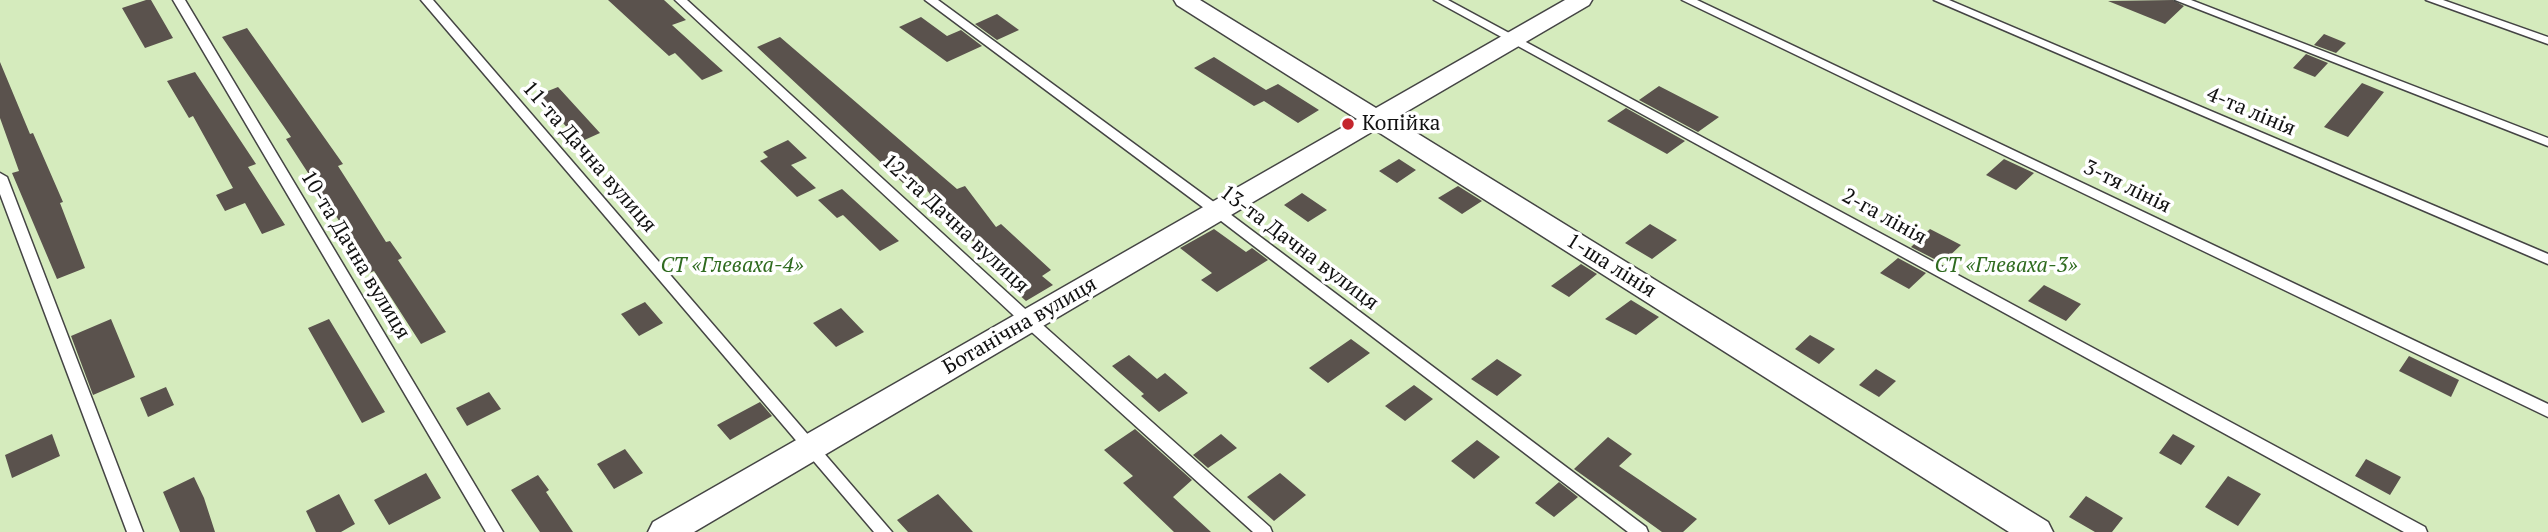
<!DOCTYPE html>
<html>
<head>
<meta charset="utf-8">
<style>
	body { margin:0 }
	canvas { display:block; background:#fffdf5 }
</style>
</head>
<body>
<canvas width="2548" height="532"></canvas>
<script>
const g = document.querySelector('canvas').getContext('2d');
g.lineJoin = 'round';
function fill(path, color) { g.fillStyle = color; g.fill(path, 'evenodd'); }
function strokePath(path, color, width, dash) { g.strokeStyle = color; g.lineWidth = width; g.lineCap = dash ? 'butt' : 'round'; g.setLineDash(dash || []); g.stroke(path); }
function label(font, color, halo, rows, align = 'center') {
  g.font = font + ' "PT Serif",serif'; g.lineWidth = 7; g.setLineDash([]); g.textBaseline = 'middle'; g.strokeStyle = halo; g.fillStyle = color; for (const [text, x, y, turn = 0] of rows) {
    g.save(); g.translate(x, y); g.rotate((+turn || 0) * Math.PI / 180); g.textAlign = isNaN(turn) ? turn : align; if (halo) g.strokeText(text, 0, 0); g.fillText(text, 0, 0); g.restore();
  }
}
fill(new Path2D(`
	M0,0H2548V532H0Z`), '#d5ebbd');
fill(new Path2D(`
	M146,0H151L173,38L145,48L122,8Z
	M608,0H664L686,20L672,25L723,71L702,80L675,53L669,56Z
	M2173,0L2184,6L2165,24L2108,1Z
	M997,14L1019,30L997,40L975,24Z
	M921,17L947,36L961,30L982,46L947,62L899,27Z
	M247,28L343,164L338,166L354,191L386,242L390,241L402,258L398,260L446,332L421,344L374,271L367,274L355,256L360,253L286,139L291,137L222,37Z
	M2324,34L2346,43L2336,53L2314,45Z
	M780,37L957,189L965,186L996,227L1001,224L1051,270L1042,276L1053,285L1026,301L995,273L1004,268L957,228L955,229L917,176L903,183L757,47Z
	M2306,54L2328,63L2315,77L2293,68Z
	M1214,57L1266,90L1278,84L1319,110L1298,123L1264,101L1254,106L1194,68Z
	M0,62L30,134L33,133L63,202L60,203L85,268L57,279L12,173L19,171L0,118Z
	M195,72L256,164L248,167L285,225L262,234L245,203L225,211L216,195L233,188L193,116L189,118L167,81Z
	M2362,83L2384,92L2348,137L2324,127Z
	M1659,86L1719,117L1698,132L1639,100Z
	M558,87L600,133L580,142L538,95Z
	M1626,108L1685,141L1667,154L1607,121Z
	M788,140L807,158L791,165L816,188L797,197L760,161L768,157L763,152Z
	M1399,159L1416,170L1397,183L1379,171Z
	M2004,159L2034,173L2016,190L1986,175Z
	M1458,186L1482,201L1462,214L1438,198Z
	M842,189L899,241L880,251L843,215L837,218L818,200Z
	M1302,193L1327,210L1308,222L1284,205Z
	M1650,224L1677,240L1652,259L1625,243Z
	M1214,229L1246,252L1252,248L1268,260L1217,292L1201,280L1212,273L1180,248Z
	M1930,229L1961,245L1945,260L1941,258L1938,261L1911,247Z
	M1898,258L1926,273L1909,289L1880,273Z
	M1581,264L1597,274L1569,297L1551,286Z
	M2044,285L2081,304L2066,321L2028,301Z
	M1631,300L1659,317L1636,335L1605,319Z
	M645,302L663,323L639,336L621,314Z
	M841,308L864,332L836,347L813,323Z
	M111,319L135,377L93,395L71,336Z
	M329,319L385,412L362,423L308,328Z
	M1810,335L1835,349L1819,364L1795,349Z
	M1351,339L1370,353L1328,383L1309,368Z
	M1129,355L1157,379L1165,373L1188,393L1159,412L1141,396L1144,394L1112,366Z
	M2409,356L2459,380L2451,397L2399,371Z
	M1497,359L1522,375L1497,396L1471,379Z
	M1876,369L1896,381L1879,397L1859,385Z
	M1414,385L1433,399L1405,421L1385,406Z
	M166,387L174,405L148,417L140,398Z
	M489,392L501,409L467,426L456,408Z
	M760,402L772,416L730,440L717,425Z
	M1135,429L1192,480L1173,497L1211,532H1174L1123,483L1133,476L1104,450Z
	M52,434L60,456L12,478L5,455Z
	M1221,434L1237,448L1208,468L1193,455Z
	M2173,434L2195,446L2181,465L2159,453Z
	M1608,437L1632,454L1619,466L1697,519L1683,532H1662L1574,469Z
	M1477,440L1500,457L1474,479L1451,461Z
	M625,449L643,473L614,489L597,464Z
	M2366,459L2401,477L2390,495L2355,476Z
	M426,473L441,498L389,525L374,500Z
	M1280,473L1306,495L1274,521L1247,497Z
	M538,475L549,490L546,492L573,532H540L511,490Z
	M2228,476L2261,494L2238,526L2205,507Z
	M194,477L204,498L215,532H180L163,492Z
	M1559,482L1578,497L1554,517L1535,503Z
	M339,494L355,524L341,532H316L306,511Z
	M938,494L973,532H908L897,520Z
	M2086,496L2123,518L2112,532H2095L2069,517Z`), '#5a524d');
const lane = new Path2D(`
	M173,0H185L503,532H486Z
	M421,0H433L892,532H874Z
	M675,0H687L1035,318L1270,527L1272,532H1253L1025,326Z
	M925,0H938L1222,208L1646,527L1648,532H1628L1212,214Z
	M1434,0H1448L2425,527L2427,532H2404Z
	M1682,0H1697L2548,404V417Z
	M1934,0H1949L2548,254V264Z
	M2175,0H2191L2548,138V146Z
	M2426,0H2443L2548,37V44Z
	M0,173L7,177L143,532H127L0,194Z`);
const street = new Path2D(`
	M1174,0H1200L1376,108L1565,0H1592L1589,5L1394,119L2048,522L2053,532H2009L1375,130L694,532H648L653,522L1357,119L1177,5Z`);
strokePath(lane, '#444', 3);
strokePath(street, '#444', 3);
fill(lane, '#fff');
fill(street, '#fff');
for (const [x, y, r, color] of [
	[1348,124,7,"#c4262e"]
]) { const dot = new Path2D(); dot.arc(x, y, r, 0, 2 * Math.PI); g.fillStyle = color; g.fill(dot); strokePath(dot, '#fff', 2.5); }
label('21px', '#111', '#fff', [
	["4-та лінія",2251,112,23],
	["11-та Дачна вулиця",589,157,49],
	["3-тя лінія",2127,187,26],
	["2-га лінія",1884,217,29],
	["12-та Дачна вулиця",955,224,43],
	["13-та Дачна вулиця",1299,248,37],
	["10-та Дачна вулиця",355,255,59],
	["1-ша лінія",1611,266,32],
	["Ботанічна вулиця",1020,326,-30]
]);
label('21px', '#111', '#fff', [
	["Копійка",1362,124]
], 'left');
label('italic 21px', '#2f6b1f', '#fff', [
	["СТ «Глеваха-4»",732,266],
	["СТ «Глеваха-3»",2006,266]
]);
</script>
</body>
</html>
